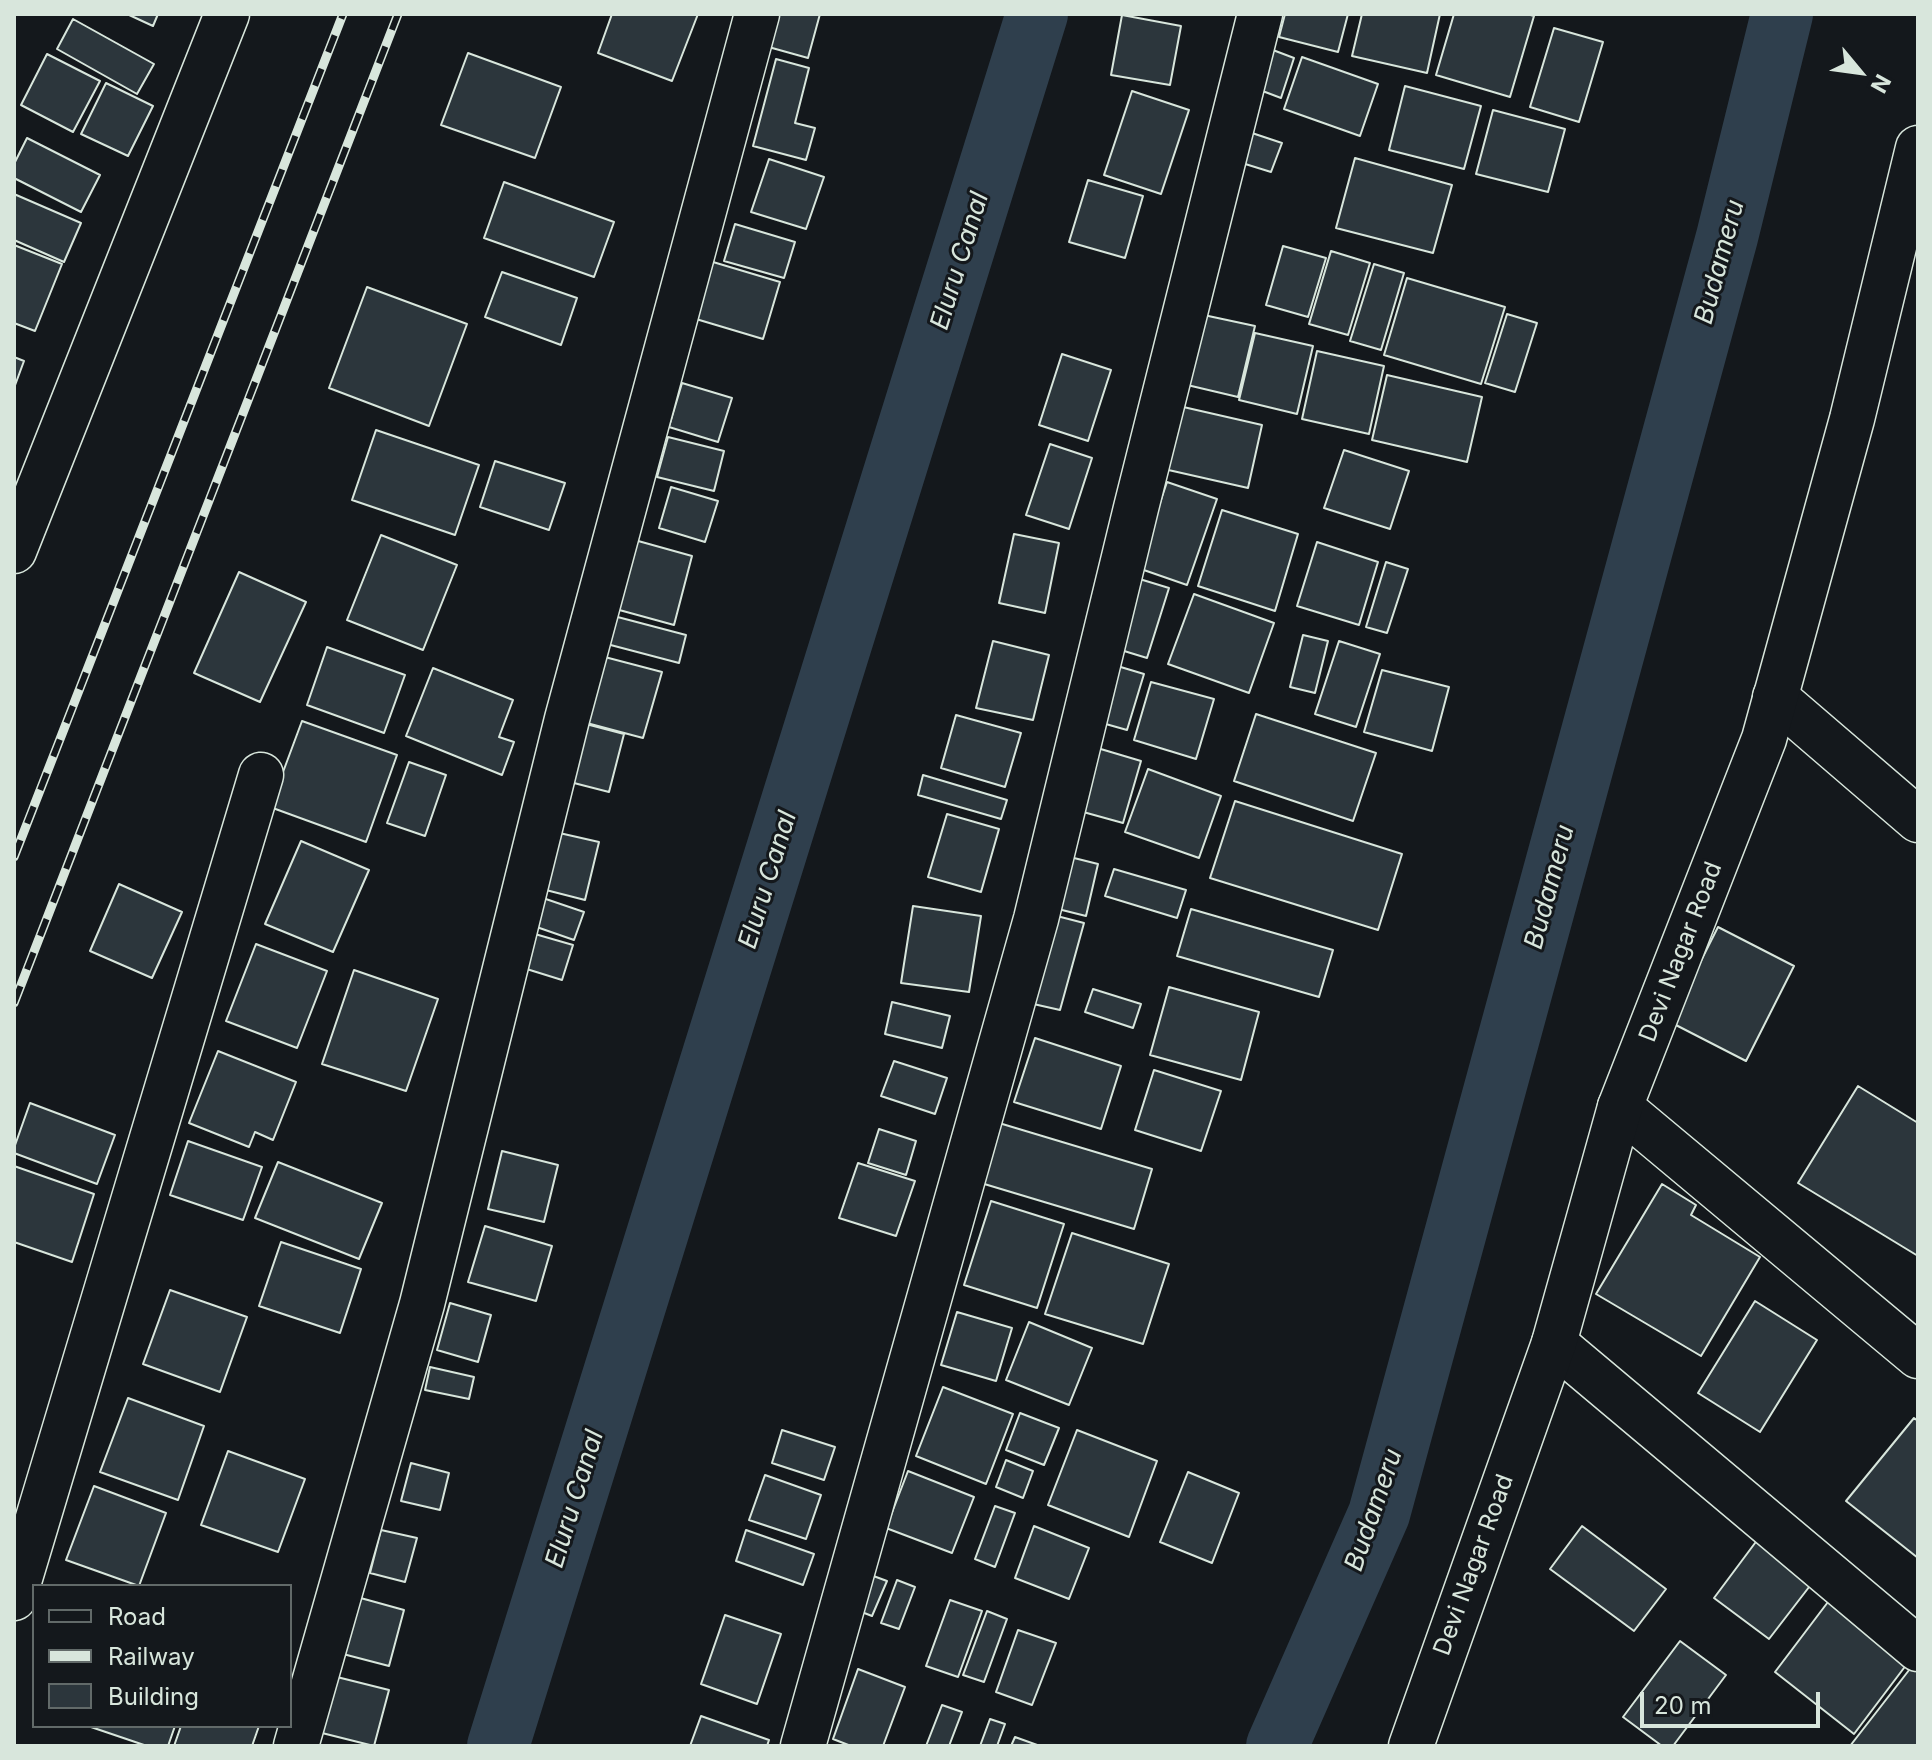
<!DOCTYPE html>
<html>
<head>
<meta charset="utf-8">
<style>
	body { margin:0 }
	#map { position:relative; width:1932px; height:1760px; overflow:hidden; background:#14181c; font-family:Inter,sans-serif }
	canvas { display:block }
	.frame { position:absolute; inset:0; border:16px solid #d8e6dc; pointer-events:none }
	.legend { position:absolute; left:32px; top:1584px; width:260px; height:144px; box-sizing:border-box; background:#14181c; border:2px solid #626a69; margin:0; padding:10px 14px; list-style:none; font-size:24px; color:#d8e6dc }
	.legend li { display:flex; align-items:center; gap:16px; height:40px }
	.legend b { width:40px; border:2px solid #626a69 }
	.north { position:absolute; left:1820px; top:32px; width:80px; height:80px; -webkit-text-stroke:6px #14181c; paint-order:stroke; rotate:119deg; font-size:22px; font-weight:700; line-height:32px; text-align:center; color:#d8e6dc }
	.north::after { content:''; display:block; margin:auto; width:28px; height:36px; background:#d8e6dc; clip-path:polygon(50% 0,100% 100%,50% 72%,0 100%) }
	.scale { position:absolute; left:1640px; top:1692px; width:180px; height:36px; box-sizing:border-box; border:4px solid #d8e6dc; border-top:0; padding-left:10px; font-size:24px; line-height:28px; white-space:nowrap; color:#d8e6dc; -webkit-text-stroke:6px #14181c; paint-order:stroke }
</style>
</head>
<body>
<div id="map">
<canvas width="1932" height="1760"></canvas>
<div class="frame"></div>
<ul class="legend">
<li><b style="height:10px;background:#14181c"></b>Road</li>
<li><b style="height:10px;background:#d8e6dc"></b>Railway</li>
<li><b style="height:22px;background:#2c363c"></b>Building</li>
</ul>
<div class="north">N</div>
<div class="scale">20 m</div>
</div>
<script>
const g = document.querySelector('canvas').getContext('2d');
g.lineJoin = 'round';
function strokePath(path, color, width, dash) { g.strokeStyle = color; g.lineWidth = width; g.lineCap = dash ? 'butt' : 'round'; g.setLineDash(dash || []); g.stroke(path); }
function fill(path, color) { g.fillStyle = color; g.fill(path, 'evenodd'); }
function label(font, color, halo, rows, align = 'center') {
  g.font = font + ' Inter,sans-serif'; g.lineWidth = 6; g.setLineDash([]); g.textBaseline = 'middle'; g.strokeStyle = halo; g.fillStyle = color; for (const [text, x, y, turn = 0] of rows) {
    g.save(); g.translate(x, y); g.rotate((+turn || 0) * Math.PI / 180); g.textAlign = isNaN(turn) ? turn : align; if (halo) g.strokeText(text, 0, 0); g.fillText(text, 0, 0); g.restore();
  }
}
strokePath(new Path2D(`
	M498,1746L1037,14
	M1277,1746L1379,1514L1727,237L1782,14`), '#2f3f4d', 62);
const building = new Path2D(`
	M127,14H158L153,26Z
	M612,14H698L672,81L598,53Z
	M774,14H820L808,58L765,46Z
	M1285,14H1348L1338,52L1279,37Z
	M1362,14H1440L1427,73L1352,56Z
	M1454,14H1527L1534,16L1510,97L1436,75Z
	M1122,15L1181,26L1170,85L1111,75Z
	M73,19L154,64L137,94L57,49Z
	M1554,28L1603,42L1579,122L1530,107Z
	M1265,47L1294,58L1281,98L1252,87Z
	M468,53L561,87L535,158L441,125Z
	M47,54L100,81L73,132L21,105Z
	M1302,57L1378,84L1360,136L1284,109Z
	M776,59L809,68L795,123L815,128L806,160L753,146Z
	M106,83L153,106L128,156L81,134Z
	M1405,86L1481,106L1464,169L1389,150Z
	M1132,91L1189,110L1161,194L1104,175Z
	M1493,110L1565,129L1548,192L1476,174Z
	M1252,133L1282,143L1271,172L1242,163Z
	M27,138L100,175L81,212L14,178V164Z
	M1355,158L1452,185L1433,253L1336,228Z
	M769,159L824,177L806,229L751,212Z
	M1088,180L1143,196L1125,258L1069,242Z
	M504,182L614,222L594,277L484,238Z
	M14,194L81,223L64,262L14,240Z
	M735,224L795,242L784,278L724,261Z
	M14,245L62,264L35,331L14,323Z
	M1283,246L1326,258L1308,317L1266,305Z
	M1331,251L1370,263L1348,335L1309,324Z
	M713,262L780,282L763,339L696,319Z
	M1374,264L1404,273L1381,350L1350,341Z
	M502,272L577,298L561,345L485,317Z
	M1407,278L1505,307L1481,384L1384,355Z
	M367,287L467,324L429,426L329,388Z
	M1199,314L1255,326L1238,397L1183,384Z
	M1507,314L1537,323L1515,392L1485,383Z
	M1255,333L1313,346L1297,414L1239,400Z
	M1317,351L1384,366L1369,434L1302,419Z
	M1062,354L1111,370L1088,441L1039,425Z
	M14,357L24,361L14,388Z
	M1387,375L1482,397L1467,462L1372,440Z
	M682,383L732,398L718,442L669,427Z
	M1179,406L1262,425L1248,488L1164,469Z
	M376,430L479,465L455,535L352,500Z
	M668,437L724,451L714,491L657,477Z
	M1050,444L1092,458L1069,529L1026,515Z
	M1344,450L1409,471L1390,529L1324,508Z
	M495,461L565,483L549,530L480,507Z
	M1167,482L1217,499L1187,585L1138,568Z
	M671,487L718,501L705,542L659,528Z
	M1222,510L1298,534L1275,611L1198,586Z
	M1014,534L1059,543L1045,613L999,603Z
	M381,535L457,565L423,650L347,620Z
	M631,539L692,556L674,625L612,608Z
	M1317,542L1378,562L1359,625L1297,606Z
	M1386,562L1408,569L1387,633L1366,627Z
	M239,572L306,602L260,702L194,673Z
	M1133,577L1169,588L1147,658L1111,647Z
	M1194,594L1274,623L1249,693L1168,664Z
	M610,615L686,635L679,663L603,643Z
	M1303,635L1328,641L1315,693L1290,687Z
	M993,641L1049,655L1033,720L976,708Z
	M1339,641L1380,654L1356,727L1315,714Z
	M327,647L405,675L384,733L307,705Z
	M601,656L662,672L643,738L583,722Z
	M1104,662L1144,674L1127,730L1088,719Z
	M433,668L513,700L499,737L514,742L502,775L406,736Z
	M1382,670L1449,687L1432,751L1364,732Z
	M1151,682L1214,699L1196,759L1134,740Z
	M1256,714L1376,753L1353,821L1234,781Z
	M956,715L1021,733L1005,787L941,768Z
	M302,721L397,755L366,842L270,807Z
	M586,724L624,734L609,792L570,782Z
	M1094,747L1141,761L1123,823L1076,810Z
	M409,762L446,775L425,836L387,823Z
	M1148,769L1221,796L1199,858L1125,832Z
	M923,775L1007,800L1001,819L918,795Z
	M1235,801L1402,854L1378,930L1210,878Z
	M947,814L999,829L981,892L928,877Z
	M555,832L599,842L585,900L542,889Z
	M301,841L369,870L333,952L265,924Z
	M1066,856L1098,864L1086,916L1054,908Z
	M1114,869L1186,890L1177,918L1105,896Z
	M119,884L182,912L152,978L90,951Z
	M537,896L584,912L574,940L528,924Z
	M913,906L981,916L969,992L901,983Z
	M1191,909L1333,950L1319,997L1177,956Z
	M1053,915L1084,923L1060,1010L1029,1003Z
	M1718,927L1794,966L1746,1061L1670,1022Z
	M528,932L573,945L562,980L517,966Z
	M256,944L327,971L297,1048L226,1021Z
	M354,970L438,999L406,1091L322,1064Z
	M1169,987L1259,1012L1241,1080L1150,1055Z
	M1093,989L1141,1004L1133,1028L1085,1012Z
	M892,1002L950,1016L942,1048L885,1034Z
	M1035,1038L1121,1066L1101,1129L1014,1102Z
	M218,1051L296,1082L273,1140L255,1132L249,1147L189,1123Z
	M894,1061L947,1078L935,1114L881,1096Z
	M1154,1070L1221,1091L1201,1151L1135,1130Z
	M1858,1086L1918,1123V1256L1798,1183Z
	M30,1103L115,1135L97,1184L14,1153V1148Z
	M999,1123L1152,1169L1134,1229L981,1183Z
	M879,1129L916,1141L906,1175L868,1163Z
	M188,1141L262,1167L243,1220L170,1195Z
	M502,1151L558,1165L544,1222L488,1209Z
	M278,1162L382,1203L359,1259L255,1218Z
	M858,1163L915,1181L896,1236L839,1218Z
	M14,1166L94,1194L72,1262L14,1242Z
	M1662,1184L1696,1205L1691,1215L1760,1257L1701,1356L1596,1294Z
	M991,1201L1064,1224L1037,1308L964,1285Z
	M485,1226L552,1246L536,1301L468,1282Z
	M1072,1233L1169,1264L1143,1344L1045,1314Z
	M281,1242L361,1269L340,1333L259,1306Z
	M170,1290L247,1317L220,1392L143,1364Z
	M1755,1301L1817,1340L1760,1432L1698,1393Z
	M450,1303L491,1315L478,1362L437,1350Z
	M957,1312L1012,1328L996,1381L941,1365Z
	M1029,1322L1092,1348L1069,1405L1006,1380Z
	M430,1367L474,1377L469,1399L425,1390Z
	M943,1387L1013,1414L986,1484L916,1456Z
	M128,1398L204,1426L178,1500L100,1472Z
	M1020,1413L1059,1428L1044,1465L1006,1450Z
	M1914,1418L1918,1421V1558L1846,1501Z
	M782,1430L835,1447L824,1480L772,1463Z
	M1077,1430L1157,1461L1129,1537L1048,1505Z
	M228,1451L305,1479L278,1552L201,1525Z
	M1006,1460L1033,1471L1023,1498L996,1487Z
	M411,1463L449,1473L440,1510L401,1501Z
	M908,1471L974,1497L952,1553L886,1528Z
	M1188,1472L1239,1493L1212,1563L1160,1542Z
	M765,1475L821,1495L806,1539L749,1520Z
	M94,1486L166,1513L139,1586L66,1560Z
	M995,1506L1015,1513L995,1567L975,1559Z
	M1034,1526L1089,1548L1069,1599L1015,1578Z
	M1582,1526L1666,1589L1634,1631L1550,1569Z
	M381,1530L417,1538L405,1582L370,1573Z
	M746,1530L814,1554L803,1585L736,1561Z
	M1761,1535L1816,1578L1769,1639L1714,1598Z
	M868,1574L887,1581L872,1616L854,1609Z
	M897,1580L915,1587L899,1629L881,1623Z
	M1834,1594L1913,1656L1854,1734L1775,1672Z
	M357,1597L404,1610L389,1666L343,1654Z
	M950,1600L982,1611L958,1677L926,1666Z
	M987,1611L1007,1619L984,1682L963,1675Z
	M725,1615L781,1634L757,1704L701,1684Z
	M1018,1630L1056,1643L1032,1705L996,1692Z
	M1680,1641L1726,1675L1673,1746H1662L1623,1717Z
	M1913,1665L1918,1669V1746H1850Z
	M858,1669L905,1687L883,1746H851L833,1739Z
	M337,1677L389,1690L374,1746L322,1733Z
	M942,1705L962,1712L949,1746H926Z
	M701,1716L769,1740L767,1746H690Z
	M990,1719L1005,1724L997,1746H980Z
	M88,1726H175L168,1746H147Z
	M181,1726H259L252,1746H174Z
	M1015,1737L1040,1746H1011Z`);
fill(building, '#2c363c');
strokePath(building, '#d8e6dc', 2);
const minor = new Path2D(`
	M14,551L227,14
	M1775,697L1918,820
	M1620,1107L1918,1356
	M1554,1343L1918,1649
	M14,1598L261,775
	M296,1746L422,1304L567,719L757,14
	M803,1746L1036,919L1136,508L1260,14`);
const tertiary = new Path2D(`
	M1411,1746L1554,1343L1620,1107L1764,739L1852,419L1918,148`);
strokePath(minor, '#d8e6dc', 47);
strokePath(tertiary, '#d8e6dc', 47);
strokePath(minor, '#14181c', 44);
strokePath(tertiary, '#14181c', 44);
const rail = new Path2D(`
	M14,857L343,14
	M14,1003L398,14`);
strokePath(rail, '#d8e6dc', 9);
strokePath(rail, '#14181c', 6, [18]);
label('24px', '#d8e6dc', '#14181c', [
	["Devi Nagar Road",1681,952,-69],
	["Devi Nagar Road",1474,1565,-70]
]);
label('italic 26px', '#d8e6dc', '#14181c', [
	["Eluru Canal",960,261,-73],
	["Budameru",1720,262,-75],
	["Eluru Canal",768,880,-73],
	["Budameru",1550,887,-75],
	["Eluru Canal",575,1499,-73],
	["Budameru",1374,1510,-71]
]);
</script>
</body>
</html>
